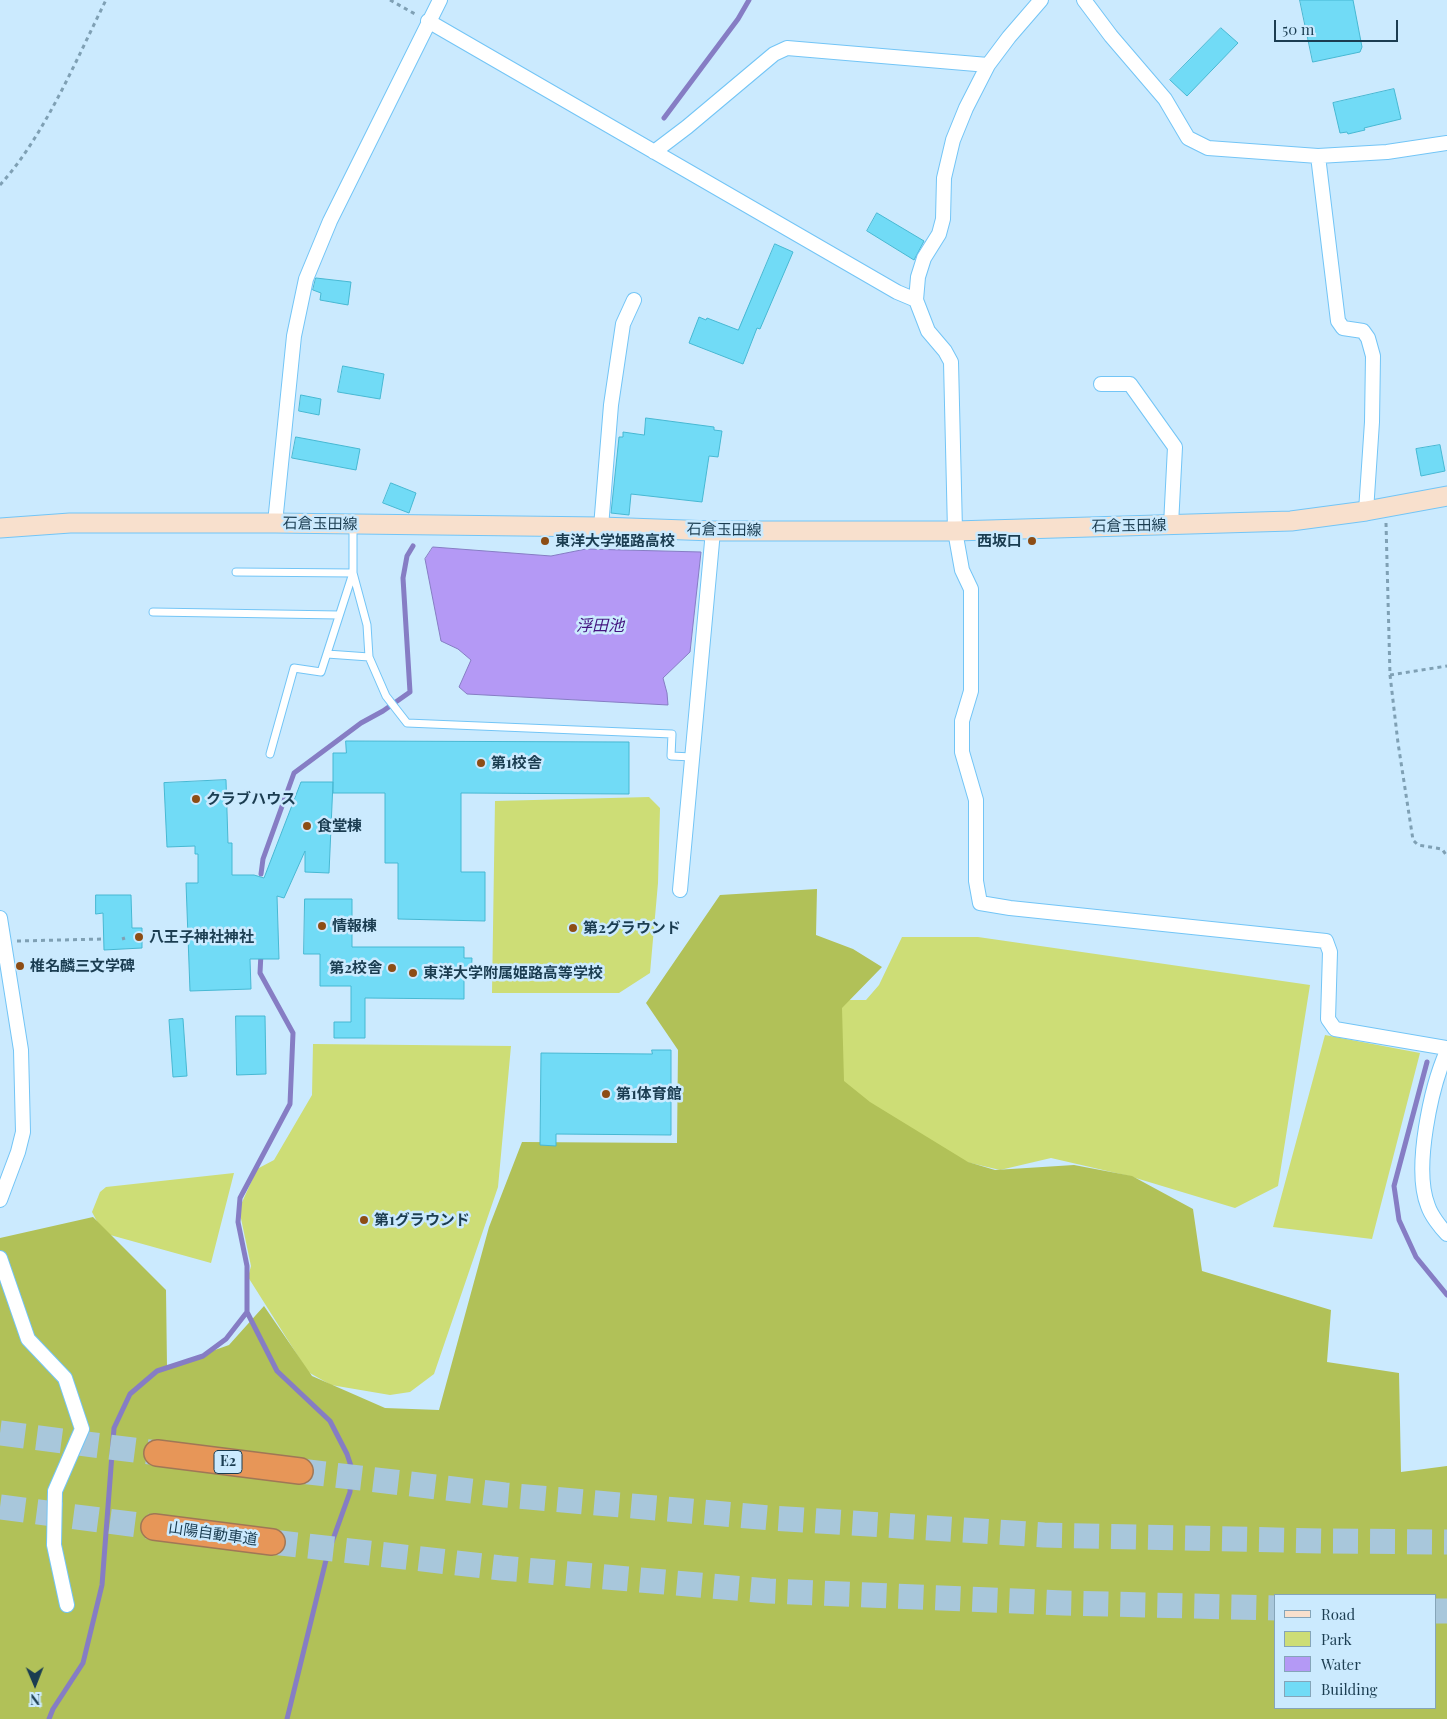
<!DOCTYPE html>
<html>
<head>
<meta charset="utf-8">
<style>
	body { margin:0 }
	#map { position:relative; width:1447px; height:1719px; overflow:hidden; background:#cbeafe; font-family:"Playfair Display",serif }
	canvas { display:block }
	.legend { position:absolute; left:1274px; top:1594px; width:162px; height:115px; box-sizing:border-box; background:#cbeafe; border:1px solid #85a5b9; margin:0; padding:6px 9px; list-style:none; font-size:15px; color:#1b3d51 }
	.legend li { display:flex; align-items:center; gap:10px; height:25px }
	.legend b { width:25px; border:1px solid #85a5b9 }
	.north { position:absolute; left:10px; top:1659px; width:50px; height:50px; -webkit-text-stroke:4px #cbeafe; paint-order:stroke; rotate:179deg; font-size:14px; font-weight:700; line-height:20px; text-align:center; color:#1b3d51 }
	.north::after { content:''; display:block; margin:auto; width:18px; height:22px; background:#1b3d51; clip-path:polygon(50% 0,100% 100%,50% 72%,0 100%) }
	.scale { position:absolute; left:1274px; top:20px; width:124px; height:22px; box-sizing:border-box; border:2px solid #1b3d51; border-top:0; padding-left:6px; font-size:15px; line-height:18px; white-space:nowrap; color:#1b3d51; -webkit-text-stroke:4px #cbeafe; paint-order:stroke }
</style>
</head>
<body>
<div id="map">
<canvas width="1447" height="1719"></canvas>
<ul class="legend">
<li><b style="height:6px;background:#f8e0cd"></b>Road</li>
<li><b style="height:14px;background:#cddd76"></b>Park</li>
<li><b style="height:14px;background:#b499f5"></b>Water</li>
<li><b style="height:14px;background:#71dbf6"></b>Building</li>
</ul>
<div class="north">N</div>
<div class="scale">50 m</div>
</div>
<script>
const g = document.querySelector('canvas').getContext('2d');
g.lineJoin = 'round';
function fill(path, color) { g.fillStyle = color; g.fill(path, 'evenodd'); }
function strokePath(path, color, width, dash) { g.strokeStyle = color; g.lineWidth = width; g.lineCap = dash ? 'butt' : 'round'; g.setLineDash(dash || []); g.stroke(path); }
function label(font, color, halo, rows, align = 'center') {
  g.font = font + ' "Playfair Display","Noto Sans JP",serif'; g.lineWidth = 5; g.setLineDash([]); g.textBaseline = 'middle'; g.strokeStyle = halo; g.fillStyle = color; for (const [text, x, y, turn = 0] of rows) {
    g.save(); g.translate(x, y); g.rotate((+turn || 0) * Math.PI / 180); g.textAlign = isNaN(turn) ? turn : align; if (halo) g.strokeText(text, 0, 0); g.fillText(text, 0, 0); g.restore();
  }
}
fill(new Path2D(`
	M649,797L660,808L658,883L650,973L619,993H492L495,801Z
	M902,937H978L1310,985L1278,1186L1235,1208L1129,1176L1051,1158L1000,1170L962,1161L843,1090L839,1000H866L879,985Z
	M1325,1035L1420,1053L1372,1239L1273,1227Z
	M313,1044L511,1046L498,1187L434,1374L410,1392L390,1395L331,1385L308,1372L248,1277L251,1266L239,1209L257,1169L274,1160L312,1095Z
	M234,1173L211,1263L103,1233L92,1212L100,1192L106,1187Z`), '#cddd76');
fill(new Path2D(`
	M817,889L816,935L853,949L882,967L842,1008L844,1081L870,1102L968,1162L995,1170L1074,1165L1132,1176L1193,1209L1202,1271L1331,1310L1327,1362L1399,1373L1401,1472L1447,1466V1719H0V1238L93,1217L166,1290L167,1367L229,1345L264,1306L312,1376L385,1408L439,1410L489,1227L522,1142L677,1143L678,1050L646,1003L720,895ZM1276,1595H1436V1708H1276Z`), '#b1c158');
const water = new Path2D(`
	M433,547L551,556L586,549L701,552L690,652L663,678L667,693L668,705L467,694L459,687L471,660L458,649L441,641L425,559Z`);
fill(water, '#b499f5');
strokePath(water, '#867dc4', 1);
strokePath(new Path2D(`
	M664,118L738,19L749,0
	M261,874L263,859L294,773L361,723L383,711L410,692L403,578L407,556L413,546
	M261,953L260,973L293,1033L290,1104L240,1198L238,1222L247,1266V1312L277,1371L330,1421L347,1454L351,1466L350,1492L327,1556L287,1719
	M1427,1062L1394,1186L1399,1220L1416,1257L1447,1295
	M49,1719L53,1709L83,1663L102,1585L114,1428L130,1394L157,1371L203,1356L226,1339L247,1312`), '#867dc4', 5);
const building = new Path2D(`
	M1300,0H1353L1362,47L1360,52L1313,62Z
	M1221,28L1238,43L1187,96L1170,80Z
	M1394,89L1401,119L1364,128L1365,130L1348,134L1347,132L1340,133L1333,103Z
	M877,213L924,241L914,260L867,231Z
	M775,244L793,252L760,329L757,328L743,364L689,343L699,317L706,320L707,318L738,330Z
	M316,278L351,282L348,305L320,300L321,293L313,290Z
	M343,366L384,374L380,399L338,392Z
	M301,395L321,399L319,415L299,411Z
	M646,418L714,427V430L722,431L718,457L709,456L702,502L631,494L629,515L611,513L619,437H623V432L644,435Z
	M296,437L360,449L356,470L292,458Z
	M1440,445L1445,471L1421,476L1416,449Z
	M391,483L416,493L409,513L383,503Z
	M346,741L629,742V794L461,793V872H485V921L398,919V863H385V793H333V753H346Z
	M226,780L228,843H232V875H254L264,878L301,782H333L329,873L305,872V851L284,898L277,896L279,959H250L251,989L190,991L186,883H198V854H195V846L167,847L164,783Z
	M96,895H131L132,928H142V948L104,950L103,913L96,914Z
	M305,899H352V947H464V958H472L471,978H464V999L365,998V1038H334V1022H351V986H320V954H304Z
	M236,1016H265L266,1074L237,1075Z
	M183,1019L187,1076L173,1077L169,1020Z
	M652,1050H671V1135L556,1134V1146L540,1145L541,1053L652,1054Z`);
fill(building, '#71dbf6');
strokePath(building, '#47b8d3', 1);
strokePath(new Path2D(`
	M0,1433L157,1453
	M300,1471L505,1495L771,1518L1044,1535L1325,1541L1447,1542
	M0,1507L154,1527
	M272,1542L501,1568L769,1591L1063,1603L1276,1608
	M1436,1611H1447`), '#a8c7db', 25, [25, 12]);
const lane = new Path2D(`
	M353,525V573L367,625L369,657L386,696L407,723L672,734L671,756L692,757
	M236,572L353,573L321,672L294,668L270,754
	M153,612L339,615
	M327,654L369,657`);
const street = new Path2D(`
	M1041,0L1009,37L988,65L966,108L953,140L944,178L943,219L939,234L924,258L918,277L916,300L928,331L945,351L951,362L955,531L962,570L971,589V691L962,721V752L976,800V881L980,903L1010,908L1326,941L1330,952L1328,1019L1335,1029L1447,1048
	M1084,0L1111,36L1165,99L1188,138L1208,148L1318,156L1387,152L1447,143
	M428,21L897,292L916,300
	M654,152L687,127L774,54L787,48L988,65
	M1318,156L1338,321L1343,328L1363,331L1368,338L1373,356L1372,422L1366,511
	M1101,384H1130L1175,447L1171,525
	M275,523L294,336L306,279L330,221L440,0
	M601,527L611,405L623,324L634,300
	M680,890L713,531
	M0,918L21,1050L23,1132L18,1152L0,1200
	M1447,1051C1431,1087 1413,1169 1428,1206C1431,1215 1440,1227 1447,1234
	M0,1258L28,1339L65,1378L82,1429L55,1491L54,1545L67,1605`);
const secondary = new Path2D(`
	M0,528L70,523H275L601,527L713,531H955L1291,521L1366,511L1447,496`);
const highway = new Path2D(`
	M157,1453L300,1471
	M154,1527L272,1542`);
strokePath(lane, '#73c5f6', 9);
strokePath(street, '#73c5f6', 16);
strokePath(secondary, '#73c5f6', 21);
strokePath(highway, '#a07756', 28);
strokePath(new Path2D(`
	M390,0L415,14
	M0,185C45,135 76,60 106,0
	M1386,523L1390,675L1398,743L1413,840L1418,845L1442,849L1447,856
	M1390,675L1447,666
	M122,939L125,938
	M17,941L104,939`), '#7fa0b4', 3, [4, 4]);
strokePath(lane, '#fff', 7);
strokePath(street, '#fff', 14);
strokePath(secondary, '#f8e0cd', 19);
strokePath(highway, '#e79658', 25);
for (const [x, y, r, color] of [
	[545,541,5,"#8d4d15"],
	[1032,541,5,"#8d4d15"],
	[481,763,5,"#8d4d15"],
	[196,799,5,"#8d4d15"],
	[307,826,5,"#8d4d15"],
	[322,926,5,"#8d4d15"],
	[573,928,5,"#8d4d15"],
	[139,937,5,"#8d4d15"],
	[20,966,5,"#8d4d15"],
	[392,968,5,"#8d4d15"],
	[413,973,5,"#8d4d15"],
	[606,1094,5,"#8d4d15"],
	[364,1220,5,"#8d4d15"]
]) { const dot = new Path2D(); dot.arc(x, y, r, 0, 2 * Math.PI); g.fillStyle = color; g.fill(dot); strokePath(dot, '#cbeafe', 2); }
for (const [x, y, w] of [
	[228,1462,28]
]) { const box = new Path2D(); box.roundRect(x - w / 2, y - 11.5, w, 23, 4); g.fillStyle = '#cbeafe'; g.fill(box); strokePath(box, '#1b3d51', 1); }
label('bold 14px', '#1b3d51', null, [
	["E2",228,1462]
]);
label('15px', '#1b3d51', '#cbeafe', [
	["石倉玉田線",320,524,1],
	["石倉玉田線",1129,526,-1],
	["石倉玉田線",724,530,1],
	["山陽自動車道",213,1534,8]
]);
label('bold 15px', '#1b3d51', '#cbeafe', [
	["東洋大学姫路高校",555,541],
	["西坂口",1022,541,"right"],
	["第1校舎",491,763],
	["クラブハウス",206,799],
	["食堂棟",317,826],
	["情報棟",332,926],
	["第2グラウンド",583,928],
	["八王子神社神社",149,937],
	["椎名麟三文学碑",30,966],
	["第2校舎",382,968,"right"],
	["東洋大学附属姫路高等学校",423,973],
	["第1体育館",616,1094],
	["第1グラウンド",374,1220]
], 'left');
label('italic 16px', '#43137e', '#cbeafe', [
	["浮田池",600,626]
]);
</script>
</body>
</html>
